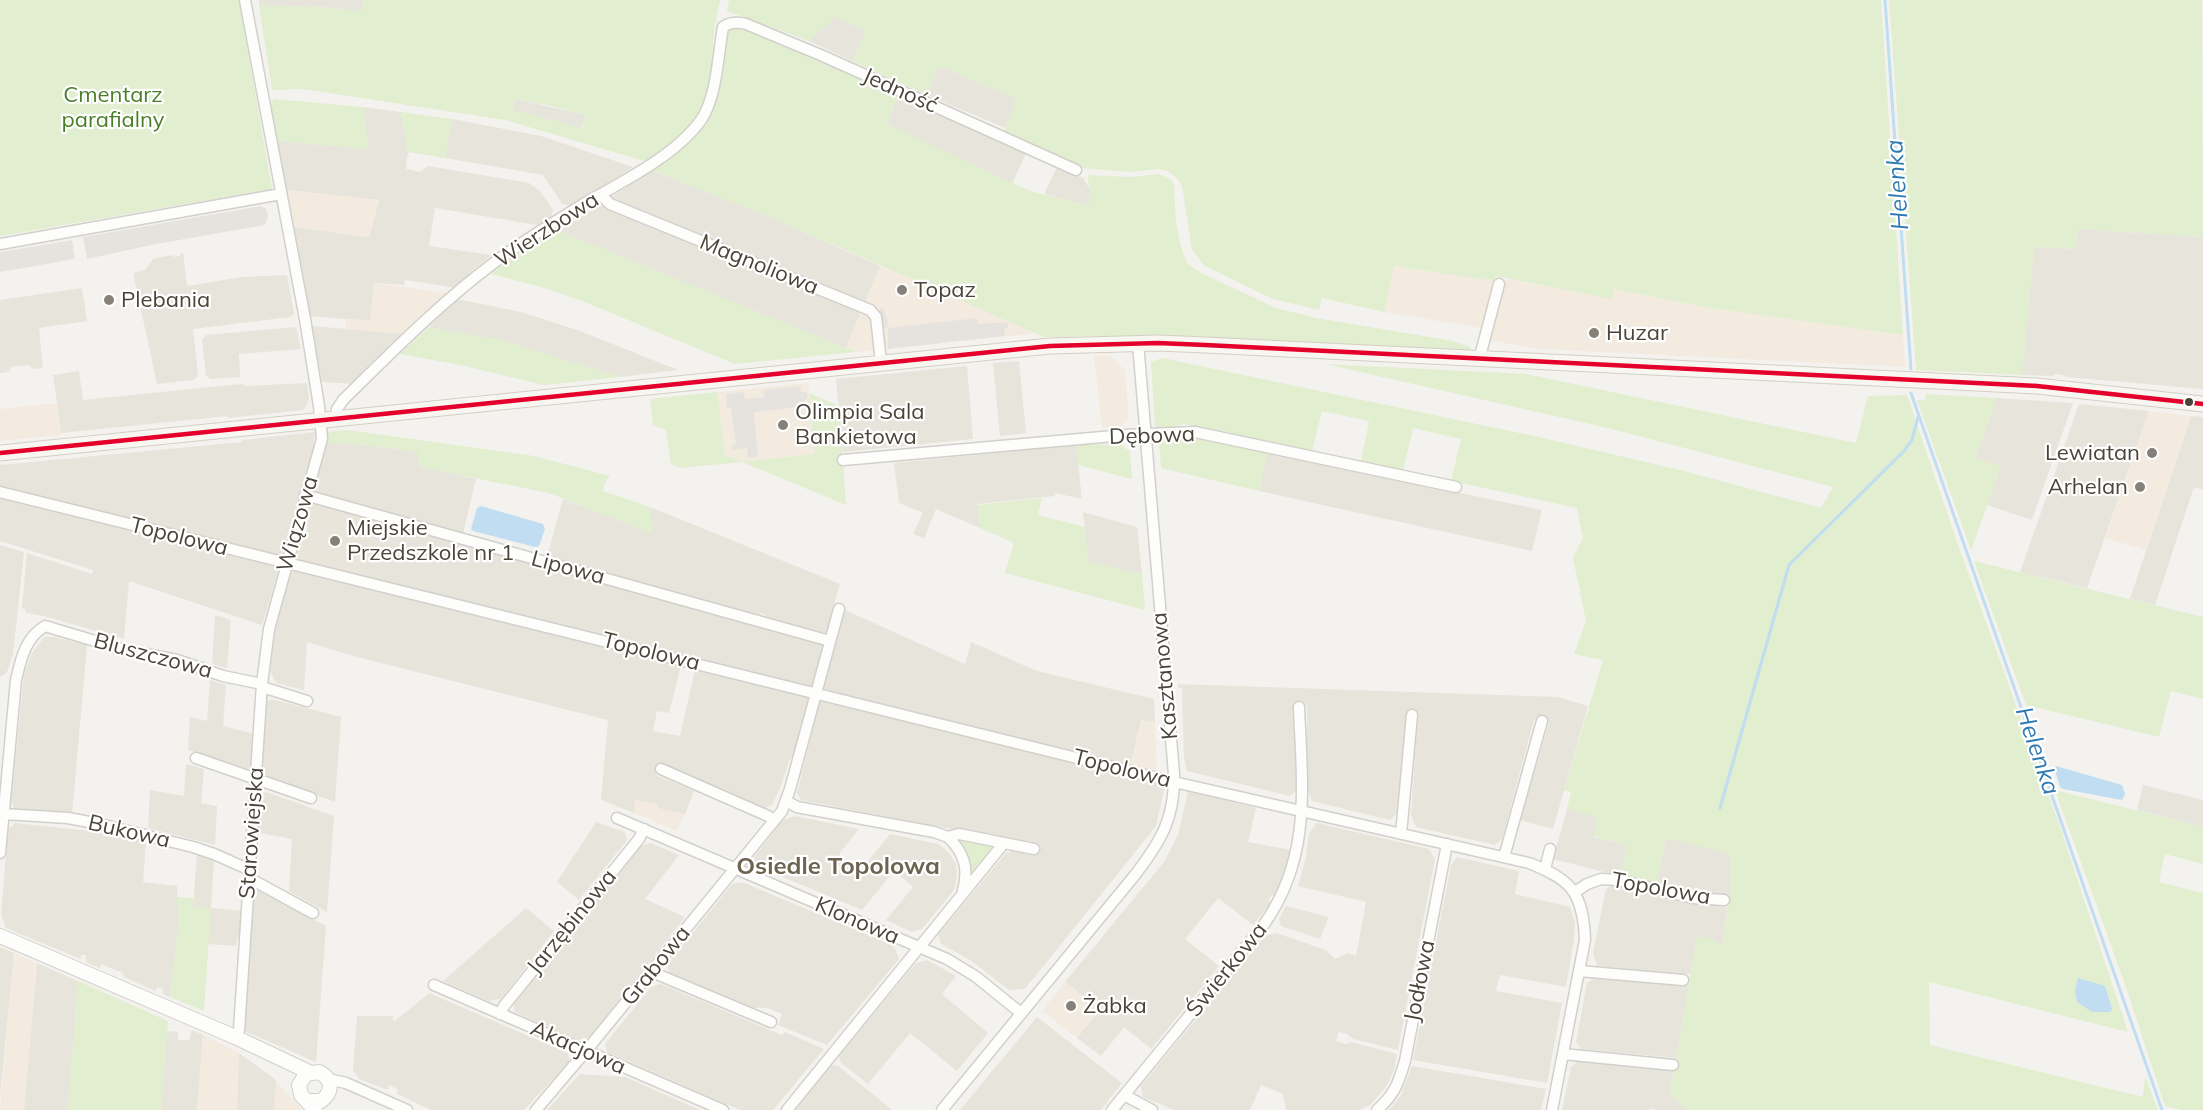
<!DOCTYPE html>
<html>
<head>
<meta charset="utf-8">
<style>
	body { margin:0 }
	canvas { display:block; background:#f4f2ee }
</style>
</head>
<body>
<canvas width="2203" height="1110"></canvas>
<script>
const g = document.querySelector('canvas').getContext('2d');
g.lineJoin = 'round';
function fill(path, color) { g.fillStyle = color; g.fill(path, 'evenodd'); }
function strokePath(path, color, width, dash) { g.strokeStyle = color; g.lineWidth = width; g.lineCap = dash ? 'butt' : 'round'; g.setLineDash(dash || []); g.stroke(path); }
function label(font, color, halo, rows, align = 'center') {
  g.font = font + ' Mulish,sans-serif'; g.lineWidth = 4.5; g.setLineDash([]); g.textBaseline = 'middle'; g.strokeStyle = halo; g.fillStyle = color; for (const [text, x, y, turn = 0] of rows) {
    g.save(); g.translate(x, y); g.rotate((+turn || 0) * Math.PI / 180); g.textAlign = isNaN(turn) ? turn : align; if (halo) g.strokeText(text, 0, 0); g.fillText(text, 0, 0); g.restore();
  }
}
fill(new Path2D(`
	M259,0H363L362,12L334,8L259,5Z
	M835,17L866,31L852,61L809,41Z
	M939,66L1017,99L1005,128L927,95Z
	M898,97L1026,153L1012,184L887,124Z
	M516,99L586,115L582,128L512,110Z
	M362,107L401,112L409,157H407L406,169L420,172L428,166L529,183L540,191L553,210L551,220L542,226L435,208L429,246L492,255L470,272L471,276L457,288L405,280L404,285L374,283L370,321L310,316L294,227L369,237L379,200L287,190L277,141L369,149Z
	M452,119L541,136L633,167L572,206L562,204L543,175L445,158Z
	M1057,167L1083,178L1089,188L1090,206L1044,194Z
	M652,171L763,214L880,266L846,348L559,231Z
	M2077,229L2203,237V389L2066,377L2064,375L2055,374L2052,376L2022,375L2034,247L2076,249Z
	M183,252L187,286L242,277L287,275L294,314L290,317L193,329L198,376L194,380L157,384L133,273L145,270L153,259L172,255L174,257L179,256Z
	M82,288L87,321L39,328L43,368L33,369L28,365L11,367L9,372L0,373V300Z
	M457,299L521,312L580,331L678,370L621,377L503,341L429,327Z
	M312,326L406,334L356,384L322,382Z
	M296,327L301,349L239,354L240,377L211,379L206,376L202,340L206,335Z
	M1019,361L1026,433L1000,436L993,363Z
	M967,366L973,439L843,452L836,379Z
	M79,371L83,400L230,385L242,384L245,386L307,383L309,399L304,410L228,418L227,416L61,433L53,375Z
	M1997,398L2073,403L2032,520L1987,505L2001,467L1975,458Z
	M2079,404L2149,411L2087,588L2020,572Z
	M2191,416L2203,417V490L2194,487L2155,605L2130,599Z
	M315,432L312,457L281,556L7,488L0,489V465L242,442V440Z
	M326,443L357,444L418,452L444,472L476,479L463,533L317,492L315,490Z
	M1076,445L1082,499L1055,493V496L978,504L980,528L936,509L924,538L913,534L923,513L899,503L894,463Z
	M1267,453L1542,510L1532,551L1259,491Z
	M0,498L276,567L278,572L262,625L129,581L124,639L44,616L26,613L25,609L22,608L27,553L92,574L93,570L0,541Z
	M563,499L652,533L650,507L840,584L826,633L769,618L761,613L758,615L547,556Z
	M1083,512L1137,527L1142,574L1088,561Z
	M375,520L823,644L812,687L568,627L560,623L556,624L362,576Z
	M0,545L24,552L13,654L7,672L2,676H0Z
	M294,571L681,666L669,713L657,711L653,731L680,736L695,670L809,698L794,758H790L780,788L772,805L765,808L660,764L656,775L694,791L685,814L656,808L658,805L636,800L634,813L601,800L608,720L357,657L307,642L304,690L276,683L270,671L275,631L291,573Z
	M845,610L965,664L971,642L1037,671L1154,699L1155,722L1141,720L1130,767L826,690L824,687Z
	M215,615L231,620L227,668L212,664Z
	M44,637H55L87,645L72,815L16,810L11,802L24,675L32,653Z
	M210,680L226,685L223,726L255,734L254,765L248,769L188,750L190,717L207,721Z
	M1178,684L1558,697L1588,706L1553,829L1520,820L1549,723L1534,720L1502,839L1495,845L1416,827L1411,816L1418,712L1406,711L1400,810L1390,820L1312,801L1307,789V705L1296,704L1298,789L1290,796L1187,771L1184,758L1182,688H1178Z
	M272,699L341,717L335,802L268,778L259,765L263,748L260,745L263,709L266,707L267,701Z
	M820,701L1165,786L1156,826L1033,979L1024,989L1009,990L970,960L941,944L938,935L1006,853L1018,849L1038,853L1039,846L801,800L797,793Z
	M186,764L204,769L201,803L217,806L215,845L148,828L150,790L184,796Z
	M2143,785L2203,800V827L2137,810Z
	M1188,791L1256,808L1248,842L1291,850L1287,867L1275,896L1271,895L1268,901L1271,902L1253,925L1218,898L1185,939L1219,966L1151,1049L1124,1027L1101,1056L1077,1038L1100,1009L1065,982L1164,862L1180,831H1179Z
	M266,792L334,816L327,912L289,891L292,839L255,832L257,798Z
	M1567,809L1598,817L1594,837L1627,845L1620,876L1553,859Z
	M795,816L859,829L839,854L860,871L890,834L938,844L949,853L956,864L957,877L954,890L922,929L912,932L886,920L913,887L894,871L862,910L756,866L754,857L783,820Z
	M596,822L625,832L627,840L579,900L557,882Z
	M15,823L91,831L146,841L143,882L177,886L179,921L170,997L163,994V989L158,987L155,991L124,977L123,973L101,964L100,968L86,962V955H81V959L6,928L1,915L8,830Z
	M1317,823L1429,849L1435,859L1398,1050L1353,1039L1347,1034L1339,1032L1336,1041L1345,1044L1352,1042L1397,1054L1394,1070L1386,1087L1370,1105L1359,1110H1286L1283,1094L1261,1085L1250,1110H1174L1143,1097L1141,1086L1265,936L1276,933L1326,950L1335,959L1347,953L1356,956L1366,902L1298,886L1306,857L1309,833Z
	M1666,838L1729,853V895L1694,892L1657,884Z
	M651,843L679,855L645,899L685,917L590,1037L578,1040L515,1012L513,1004L552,956L641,846Z
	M197,854L214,861L211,908L243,911L242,935L237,938L236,946L208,944L210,909L193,907Z
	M1457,857L1519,871L1515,894L1570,907L1575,923L1574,939L1566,987L1500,975L1496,991L1562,1003L1547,1083L1413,1060L1451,865Z
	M742,882L894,946L899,959L827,1045L778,1025L782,1014L767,1008H753L670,973L667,965L732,884Z
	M1614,884L1692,904L1727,907L1723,946L1710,938L1697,937L1691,974L1597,966L1593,953L1606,889Z
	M255,889L326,926L316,1062L242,1030L251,892Z
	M1286,906L1329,917L1320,939L1281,926L1279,919Z
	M526,908L554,931L501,999L489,1001L443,981Z
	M0,947L14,953L0,1098Z
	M927,960L956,976L942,994L988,1033L957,1071L910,1033L868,1084L840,1062L839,1056L916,963Z
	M37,963L78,981L68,1110H24Z
	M1596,977L1689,985L1676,1058L1581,1049L1576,1042L1587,983Z
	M661,984L782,1035L785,1032L824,1049L773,1110H740L607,1052L605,1044L651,987Z
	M429,993L568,1053L570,1061L524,1110H431L397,1094L398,1089L389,1085L388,1090L359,1079L353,1070L357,1016H393V1020L395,1021Z
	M1037,1017L1122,1083L1101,1110H960Z
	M192,1030L203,1035L197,1110H161L167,1031L178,1032V1040H189Z
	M239,1053L276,1080L274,1110H237Z
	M1579,1060L1674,1069L1670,1094L1688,1110H1657L1649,1108V1110H1562L1571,1067Z
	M832,1065H837L892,1110H795Z
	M1412,1066L1546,1089L1541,1110H1389L1401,1095Z
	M580,1074L625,1077L700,1110H547Z`), '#e7e4dc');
fill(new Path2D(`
	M287,190L379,200L369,237L294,227Z
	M880,266L1038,333L856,352L846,348Z
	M1394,266L1494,281L1481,328L1384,312Z
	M1506,279L1612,298L1614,289L1704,307L1903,335L1905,367L1539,349L1488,340Z
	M374,283L448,293L447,296L406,334L345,329L346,319L370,320Z
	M1094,356H1110L1125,370L1129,418L1121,427L1102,428Z
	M808,383L816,454L742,462L725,455L717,392Z
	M57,403L61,435L0,441V409Z
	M2149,411L2191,416L2146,550L2105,538Z
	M1141,720L1155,722L1157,770L1155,772L1130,767Z
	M635,800L658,804L657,808L685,814L677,831L634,813Z
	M14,953L37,963L24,1110H0Z
	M1065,982L1100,1009L1077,1038L1042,1011Z
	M203,1035L239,1053L237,1110H197Z
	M276,1081L297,1105L302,1110H274Z`), '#f3ebdf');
fill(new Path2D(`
	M311,503L375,520L362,576L295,560L301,537H305L308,526L305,525Z`), '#eae5da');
fill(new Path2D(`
	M0,0H239L272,189L0,236Z
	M363,0H720L714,31L711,75L706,101L691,127L652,158L644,161L505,120L303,89L272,90L259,5L334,8L362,12ZM516,99L551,106L586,115L583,128L512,110Z
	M729,0H1881L1903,335L1704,307L1614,289L1612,299L1496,276L1494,281L1394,266L1384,312L1322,298L1319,310L1273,299L1205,266L1192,250L1182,186L1177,178L1168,171L1159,169L1129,172L1080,168L1004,131L1017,99L939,66L927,95L852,61L866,31L835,17L809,41L727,11Z
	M1889,0H2202L2203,237L2078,229L2076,249L2034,247L2022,375L1916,370Z
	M738,28L748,29L898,97L887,124L1030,191L1090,206L1088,175L1130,177L1159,174L1171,180L1174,185L1176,223L1181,247L1187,263L1201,273L1276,308L1316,318L1453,341L1470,347L1471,351L1140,336L1044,337L763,214L652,171L686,142L709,115L723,39L728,31Z
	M274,99L362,107L369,149L277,141L270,104Z
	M401,112L452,119L445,158L408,152Z
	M552,229L559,231L856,352L735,364L582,301L541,287L491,274Z
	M429,327L503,341L621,377L544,385L460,365L400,354Z
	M1162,358L1539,437L1684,471L1821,508L1833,487L1612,429L1325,364L1526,374L1856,443L1868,396L1907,395L1958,545L2059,824L2128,1032L1929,982L1930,1045L2143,1097L2145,1076L2158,1110H1688L1670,1094L1697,937L1710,938L1723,945L1729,895V854L1666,838L1657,884L1620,876L1627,846L1594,836L1597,817L1567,809L1571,792L1564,790L1603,660L1574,654L1586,621L1573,558L1583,538L1577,508L1451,481L1461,439L1413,428L1403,471L1361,462L1369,421L1322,411L1312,451L1184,424L1164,429L1155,428L1151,362Z
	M717,392L725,455L742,462L815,454L809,393L839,406L846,505L742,462L681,468L671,464L666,430L653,425L650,399Z
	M1926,394L1997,398L1975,458L2001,467L1971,550L1917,400H1925Z
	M348,430L534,456L610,476L604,484L603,491L650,507L653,534L549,493L419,467L418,452L357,444L328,443L327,432Z
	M1182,438H1198L1267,453L1259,491L1161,468L1159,441Z
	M1121,444L1130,452L1132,479L1078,465L1076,445Z
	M1042,498L1038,515L1085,527L1088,561L1142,574L1145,610L1005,573L1014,543L980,528L978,505Z
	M1974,561L2203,617V699L2171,691L2159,737L2026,705Z
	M2055,790L2203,827V864L2165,854L2159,882L2203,893V1110H2182L2165,1106L2126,987Z
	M959,839L996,845L971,875L966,853Z
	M177,897L194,898L193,907L211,908L204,1011L170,997L179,921Z
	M78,981L168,1021L161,1110H68Z`), '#e1eecf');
fill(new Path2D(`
	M261,206L266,209L268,216L265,225L156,244L87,259L83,237Z
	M72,240L75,259L0,272V252Z
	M882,308L886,315L888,328L977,318L978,324L1008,322V328L1004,329L1005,336L888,349V327L881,328L877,311Z
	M800,386L801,392H807L808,397L800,407L754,412L758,456L748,458L747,448L732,450V445L736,444L731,408H727L726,394L744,392L745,399L764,397L763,390Z`), '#e6e3df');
fill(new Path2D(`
	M481,506L543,524L545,529L539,546L535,547L473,531L471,529L477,508Z
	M2056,766L2122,785L2125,794L2122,800L2063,789L2060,787L2054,768Z
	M2078,978L2105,986L2112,1009L2110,1012H2092L2077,1002L2075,989Z`), '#c0ddf1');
strokePath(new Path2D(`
	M1885,0L1911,369
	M1911,393L2162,1110
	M1720,808L1789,565L1904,451L1912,440L1918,417`), '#c0ddf1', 3);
const minor = new Path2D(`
	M601,195L610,204L870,310L876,317L881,362
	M0,244L281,194
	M1479,360L1499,284
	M337,418V409L343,400C392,352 440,303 495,262C524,240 556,221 587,202C624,181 676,155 701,120C717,97 718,54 723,27C729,22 739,22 746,24L823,56L1076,170
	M843,460L1125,435L1195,432L1456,487
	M0,492L1174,782L1529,863C1572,880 1583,893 1585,940L1552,1110
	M305,495L830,641
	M262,687L307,701
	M196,758L311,798
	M661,769L768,816L774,821
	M786,801L797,807L934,832L948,837L959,834L1034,849
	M4,814L68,818L100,824L193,847L214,854L250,870
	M617,818L947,959L975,976L1021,1013
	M1401,834L1412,715
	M948,837C964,853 969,868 963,890
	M0,853L16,680C21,659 25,638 45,626L125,650L177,660L223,676L262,684
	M1504,857L1542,721
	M1545,869L1550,849
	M249,878L313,913
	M1575,892L1587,884L1601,879L1618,880L1693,898L1724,900
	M652,970L659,975L771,1022
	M1579,971L1683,980
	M434,985L723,1110
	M500,1014L504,1006L639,839L644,829
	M235,1037L239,1030L262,684L269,629L322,439L319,406L305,319L245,0
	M1563,1054L1673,1065
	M328,1079L346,1083L407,1110
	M1124,1095L1152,1110
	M536,1110L586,1051L782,811L790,789L839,609
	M787,1110L1004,843
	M942,1110L1135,875C1161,841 1175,818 1174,774L1138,343
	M1112,1110L1265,923C1312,855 1302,785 1299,707
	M1377,1110C1395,1094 1398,1084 1405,1061L1447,844`);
const tertiary = new Path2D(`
	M0,936L235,1037L309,1072
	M309,1101H321C333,1092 333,1079 319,1072L306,1074L299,1085L301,1095L315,1110`);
const secondary = new Path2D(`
	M0,453L1050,346L1158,343L1205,345L2037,386L2203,404`);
strokePath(minor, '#d2d0cb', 13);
strokePath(tertiary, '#d2d0cb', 16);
strokePath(secondary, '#d3cfc5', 17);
strokePath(minor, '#fdfdfc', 10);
strokePath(tertiary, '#fdfdfc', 14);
strokePath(secondary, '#f7f6f1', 15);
strokePath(new Path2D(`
	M0,453L1050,346L1158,343L1205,345L2037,386L2203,404`), '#e4002b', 4.5);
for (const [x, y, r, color] of [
	[902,290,6,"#868178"],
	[109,300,6,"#868178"],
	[1594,333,6,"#868178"],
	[2189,402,5,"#4b4439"],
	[783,425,6,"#868178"],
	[2152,453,6,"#868178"],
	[2140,487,6,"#868178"],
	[335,541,6,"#868178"],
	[1071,1006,6,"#868178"]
]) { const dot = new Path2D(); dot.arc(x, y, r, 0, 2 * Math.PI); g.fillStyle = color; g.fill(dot); strokePath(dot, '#fff', 2); }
label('22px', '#4b4439', '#fff', [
	["Jedność",900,91,24],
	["Wierzbowa",547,230,-33],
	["Magnoliowa",759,265,22],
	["Dębowa",1152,436,-2],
	["Wiązowa",298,524,-74],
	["Topolowa",179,537,14],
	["Lipowa",568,568,15],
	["Topolowa",651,652,14],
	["Bluszczowa",153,656,15],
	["Kasztanowa",1165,676,-95],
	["Topolowa",1122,769,14],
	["Bukowa",129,832,13],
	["Starowiejska",252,833,-86],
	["Topolowa",1661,889,10],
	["Klonowa",857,921,23],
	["Jarzębinowa",572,922,-51],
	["Grabowa",656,966,-51],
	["Świerkowa",1227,970,-51],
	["Jodłowa",1420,981,-79],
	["Akacjowa",578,1048,24]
]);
label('22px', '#4a7f2a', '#fff', [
	["Cmentarz",113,95],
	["parafialny",113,120]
]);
label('22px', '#4b4439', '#fff', [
	["Topaz",914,290],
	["Plebania",121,300],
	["Huzar",1606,333],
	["Olimpia Sala",795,412],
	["Bankietowa",795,437],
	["Lewiatan",2140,453,"right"],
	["Arhelan",2128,487,"right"],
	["Miejskie",347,528],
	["Przedszkole nr 1",347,553],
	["Żabka",1083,1006]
], 'left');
label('italic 24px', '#2e7ab2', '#fff', [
	["Helenka",1898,185,-94],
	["Helenka",2037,751,71]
]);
label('bold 24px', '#6e6250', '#fff', [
	["Osiedle Topolowa",838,867]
]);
</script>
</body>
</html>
